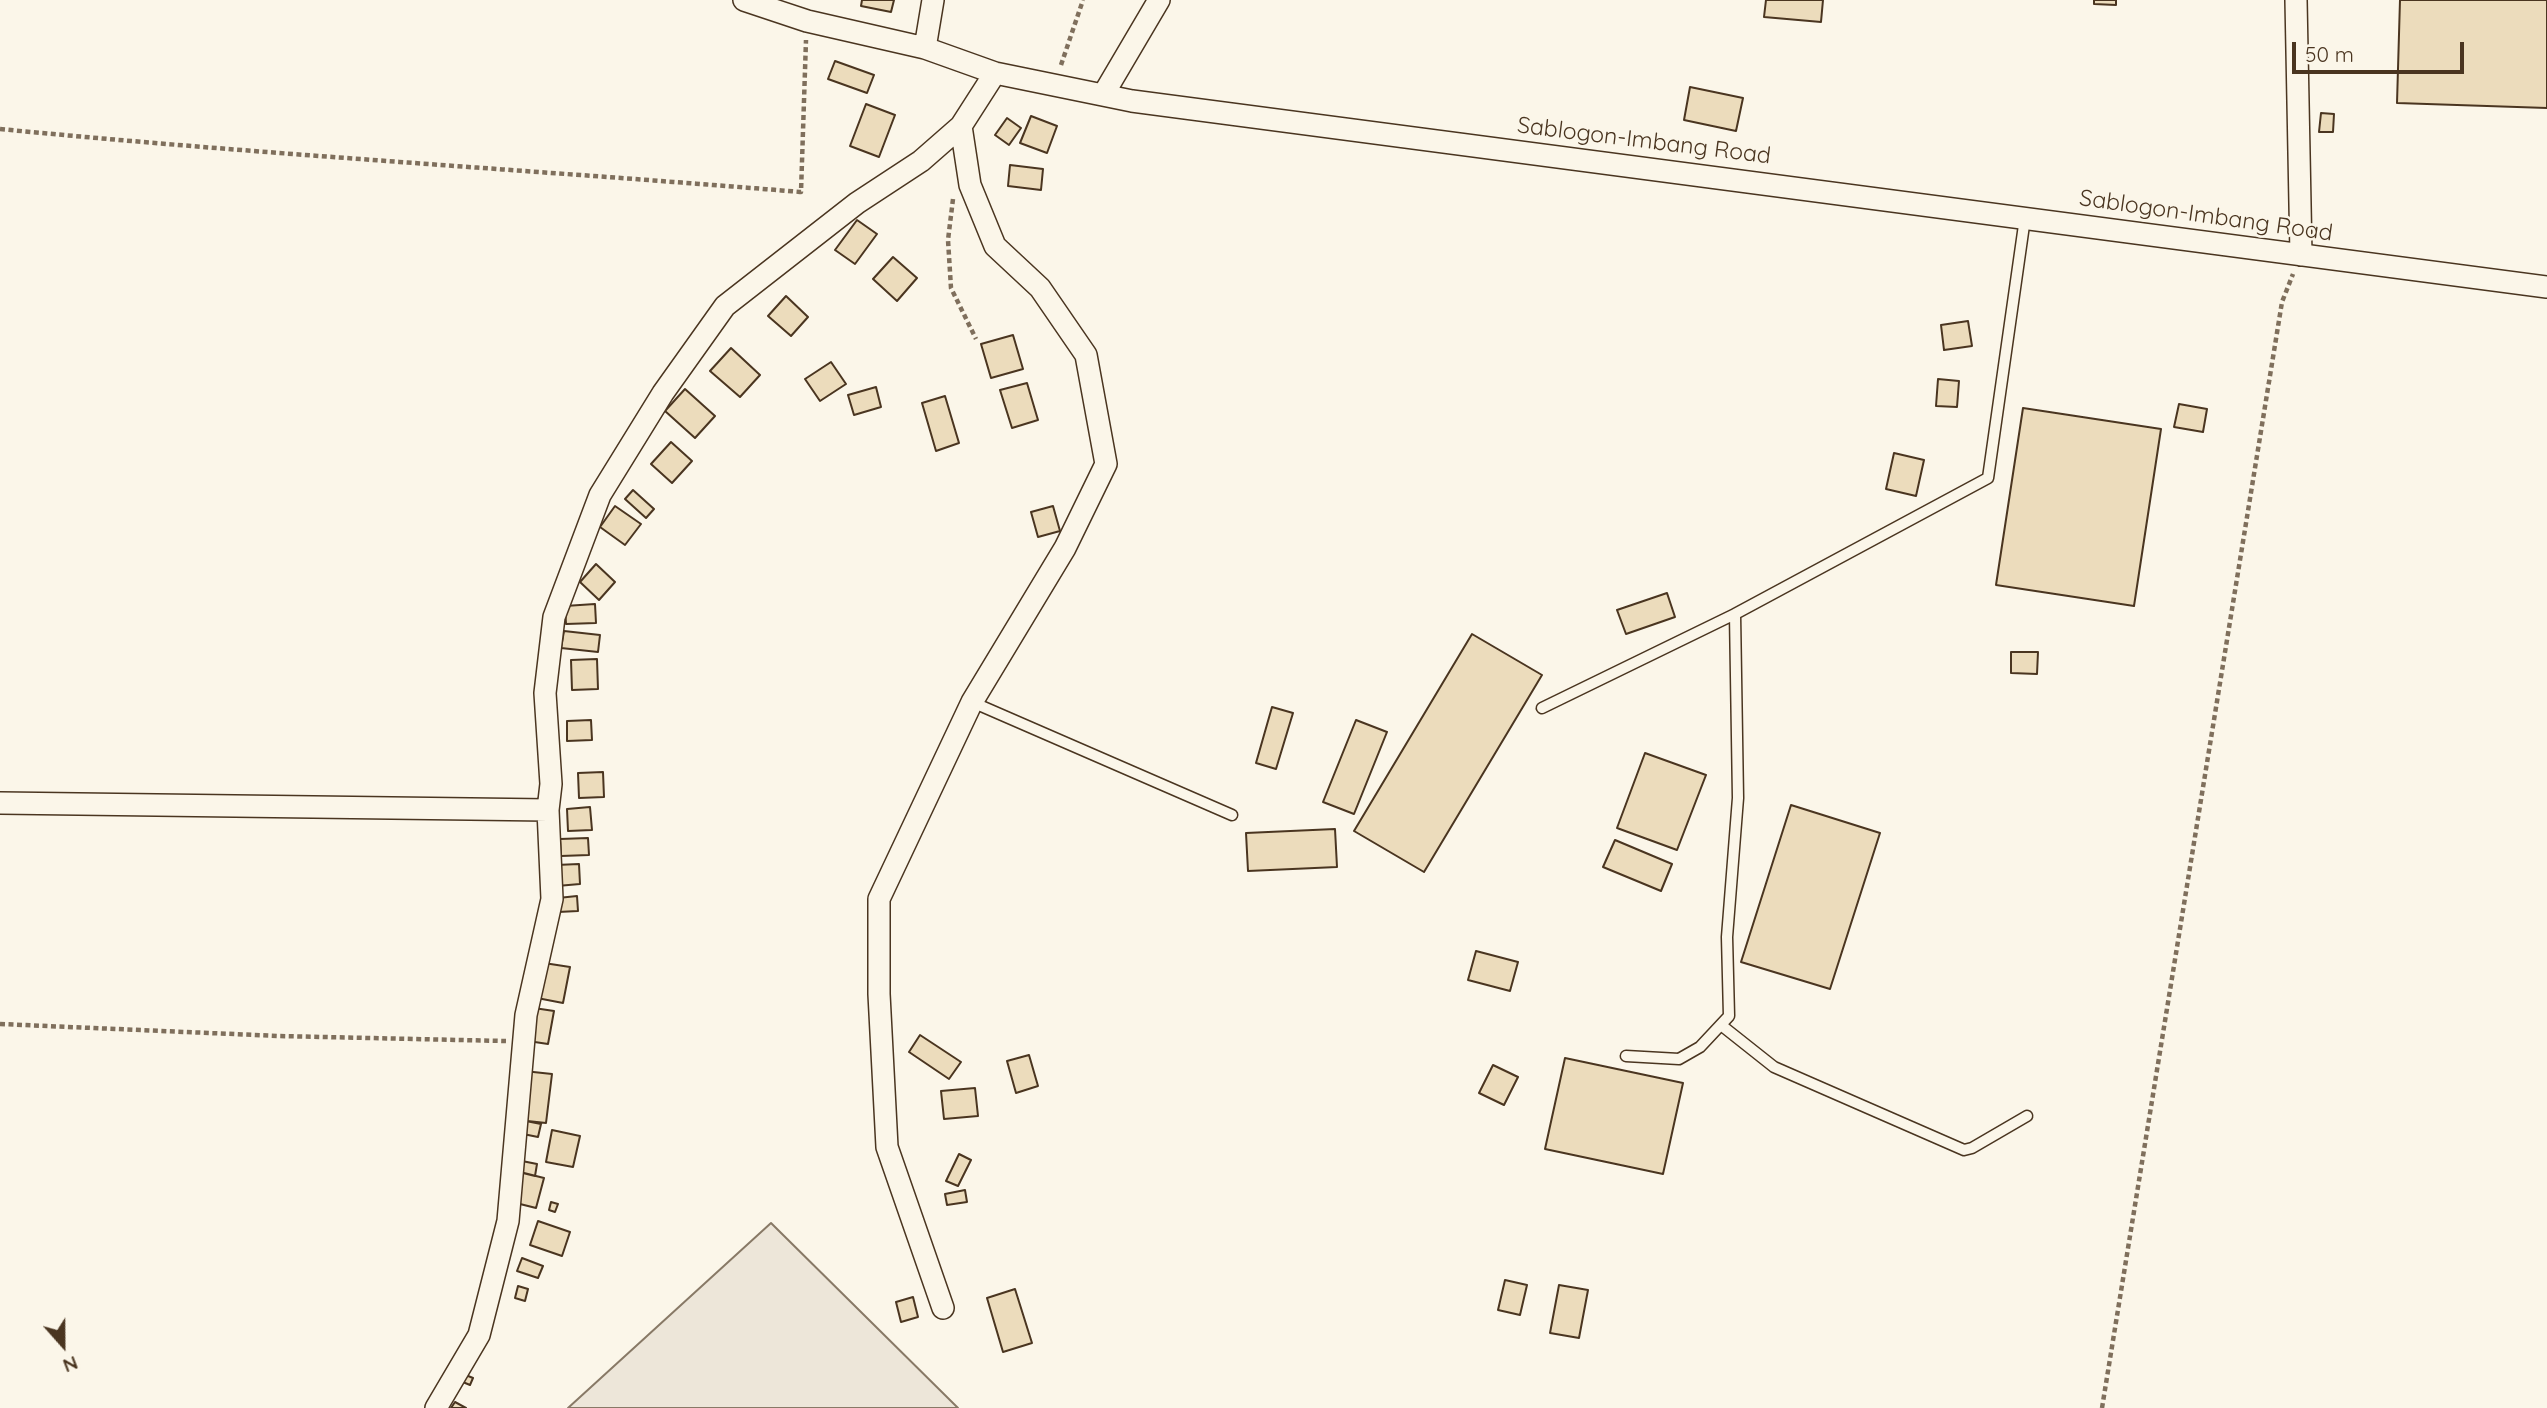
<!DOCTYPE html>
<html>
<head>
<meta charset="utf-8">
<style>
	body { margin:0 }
	#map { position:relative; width:2547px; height:1408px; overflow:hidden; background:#fbf6e9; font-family:Quicksand,sans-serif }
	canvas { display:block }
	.north { position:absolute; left:28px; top:1310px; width:70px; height:70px; -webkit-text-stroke:5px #fbf6e9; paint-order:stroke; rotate:159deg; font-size:19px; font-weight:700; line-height:28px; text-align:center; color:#4a3520 }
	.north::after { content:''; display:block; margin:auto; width:24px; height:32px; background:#4a3520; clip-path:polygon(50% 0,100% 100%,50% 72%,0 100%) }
	.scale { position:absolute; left:2292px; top:42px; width:172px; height:32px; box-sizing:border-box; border:4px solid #4a3520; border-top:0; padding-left:9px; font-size:21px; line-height:24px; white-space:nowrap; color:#4a3520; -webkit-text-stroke:5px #fbf6e9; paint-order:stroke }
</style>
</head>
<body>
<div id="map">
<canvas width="2547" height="1408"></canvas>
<div class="north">N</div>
<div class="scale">50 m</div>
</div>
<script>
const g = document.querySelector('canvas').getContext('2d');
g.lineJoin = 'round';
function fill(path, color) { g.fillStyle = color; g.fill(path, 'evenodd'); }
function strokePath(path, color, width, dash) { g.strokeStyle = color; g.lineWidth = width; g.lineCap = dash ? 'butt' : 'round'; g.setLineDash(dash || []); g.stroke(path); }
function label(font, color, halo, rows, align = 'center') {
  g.font = font + ' Quicksand,sans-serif'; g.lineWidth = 5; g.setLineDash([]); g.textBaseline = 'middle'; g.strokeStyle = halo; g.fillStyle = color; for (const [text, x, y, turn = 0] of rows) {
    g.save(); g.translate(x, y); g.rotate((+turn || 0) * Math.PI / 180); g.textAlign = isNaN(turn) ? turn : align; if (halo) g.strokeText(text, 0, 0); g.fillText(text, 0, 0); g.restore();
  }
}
const green = new Path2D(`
	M771,1223L958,1408H568Z`);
fill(green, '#ede6d9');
strokePath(green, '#887966', 2);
const building = new Path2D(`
	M862,0H894L891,12L861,6Z
	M1766,0H1823L1821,22L1764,17Z
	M2094,0H2116V5L2094,4Z
	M2400,0H2547V108L2397,103Z
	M835,61L874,75L867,93L828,79Z
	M1690,87L1743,98L1736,131L1684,120Z
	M866,104L895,115L879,157L850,146Z
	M2321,113L2334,114L2333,132H2319Z
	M1031,116L1057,126L1047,153L1020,143Z
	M1007,118L1021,128L1009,145L995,135Z
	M1010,165L1043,169L1041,190L1008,186Z
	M857,220L877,234L855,264L835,250Z
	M893,257L917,278L897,301L873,279Z
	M786,296L808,317L791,336L768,316Z
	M1968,321L1972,346L1944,350L1941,325Z
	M1013,335L1023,369L991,378L981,344Z
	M731,348L760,375L740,397L710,371Z
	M831,362L846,384L820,401L805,379Z
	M1938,379L1959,381L1957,407L1936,406Z
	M1027,383L1038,420L1012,428L1000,390Z
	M876,387L881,407L854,415L848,395Z
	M685,389L715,416L695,438L665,411Z
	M945,396L959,443L936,451L922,403Z
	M2179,404L2207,409L2203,432L2174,427Z
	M2023,408L2161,429L2134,606L1996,585Z
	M671,442L692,461L672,483L651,464Z
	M1894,453L1924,460L1916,496L1886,489Z
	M633,490L654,509L646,518L625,499Z
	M615,506L641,524L625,545L600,527Z
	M1053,506L1060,531L1038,537L1031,512Z
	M596,564L615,582L599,600L580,582Z
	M1667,593L1675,617L1626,634L1617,610Z
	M595,604L596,623L566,624L565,606Z
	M564,631L600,635L598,652L561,648Z
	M1472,634L1542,675L1424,872L1354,831Z
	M2011,652H2038L2037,674L2011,673Z
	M597,659L598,689L572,690L571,660Z
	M1272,707L1293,713L1276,769L1256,763Z
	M591,720L592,740L567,741V721Z
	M1356,720L1387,732L1354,814L1323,802Z
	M1645,753L1706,775L1677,850L1617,828Z
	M603,772L604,797L579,798L578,773Z
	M1791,805L1880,833L1830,989L1741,962Z
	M590,807L592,830L568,831L567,809Z
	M1335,829L1337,867L1248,871L1246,833Z
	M588,838L589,855L561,856L560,839Z
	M1615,840L1672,864L1661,891L1603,867Z
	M579,864L580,884L557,886L556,865Z
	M577,896L578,911L558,912V898Z
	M1476,951L1518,962L1510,991L1468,980Z
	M544,963L570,967L563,1003L537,998Z
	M534,1008L554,1011L548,1044L528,1041Z
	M920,1035L961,1062L949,1079L909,1052Z
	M1029,1055L1038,1086L1016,1093L1007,1061Z
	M1565,1058L1683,1083L1663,1174L1545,1149Z
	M1493,1065L1518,1077L1504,1105L1479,1093Z
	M524,1071L552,1074L546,1123L518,1120Z
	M975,1088L978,1116L944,1119L941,1091Z
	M526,1121L541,1124L538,1137L523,1134Z
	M552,1130L580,1136L573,1167L546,1162Z
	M959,1154L971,1160L958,1186L946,1181Z
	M522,1161L537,1164L535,1176L519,1172Z
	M520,1172L544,1178L536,1208L512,1202Z
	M965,1190L967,1202L947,1205L945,1194Z
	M551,1202L558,1204L555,1212L549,1210Z
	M538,1221L570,1232L562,1256L530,1245Z
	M522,1258L543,1266L538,1278L517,1271Z
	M1505,1280L1527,1285L1520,1315L1498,1310Z
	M1559,1285L1588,1290L1579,1338L1550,1333Z
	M518,1286L528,1289L525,1301L515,1298Z
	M1015,1289L1032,1343L1003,1352L987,1298Z
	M913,1297L918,1317L901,1322L896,1302Z
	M461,1373L473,1378L470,1385L458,1380Z
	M455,1402L466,1408H451Z`);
fill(building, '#ecdcbc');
strokePath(building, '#4a3520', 2);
const lane = new Path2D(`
	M972,702L1232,815
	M1542,708L1735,614
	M1721,1025L1774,1067L1964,1150L1972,1148L2027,1116
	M1626,1056L1679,1059L1700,1047L1729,1016L1727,937L1738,798L1735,614L1988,478L2025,218`);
const street = new Path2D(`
	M744,0L807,21L925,48L995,73L1132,101L2547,287
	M2296,0L2301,255
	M925,48L933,0
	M1103,95L1159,0
	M0,803L548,810
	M943,1308L887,1147L879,994V899L972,702L1065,548L1106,464L1086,355L1040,288L995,246L970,185L961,126
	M436,1408L479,1335L508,1221L526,1015L552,899L548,810L551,784L545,693L554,617L600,495L663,393L725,306L857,203L921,161L961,126L995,73`);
strokePath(lane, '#4a3520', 13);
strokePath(street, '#4a3520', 24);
strokePath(new Path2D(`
	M1061,65L1083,0
	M0,129C266,155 534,170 801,192L806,40
	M953,199L948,240L951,288L976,339
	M0,1024L279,1036L506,1041
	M2102,1408L2282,302L2293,274`), '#7f6f5c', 4.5, [5, 3.5]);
strokePath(lane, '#fbf6e9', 10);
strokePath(street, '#fbf6e9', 21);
label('23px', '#4a3520', '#fbf6e9', [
	["Sablogon-Imbang Road",1644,141,7],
	["Sablogon-Imbang Road",2206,216,8]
]);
</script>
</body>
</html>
